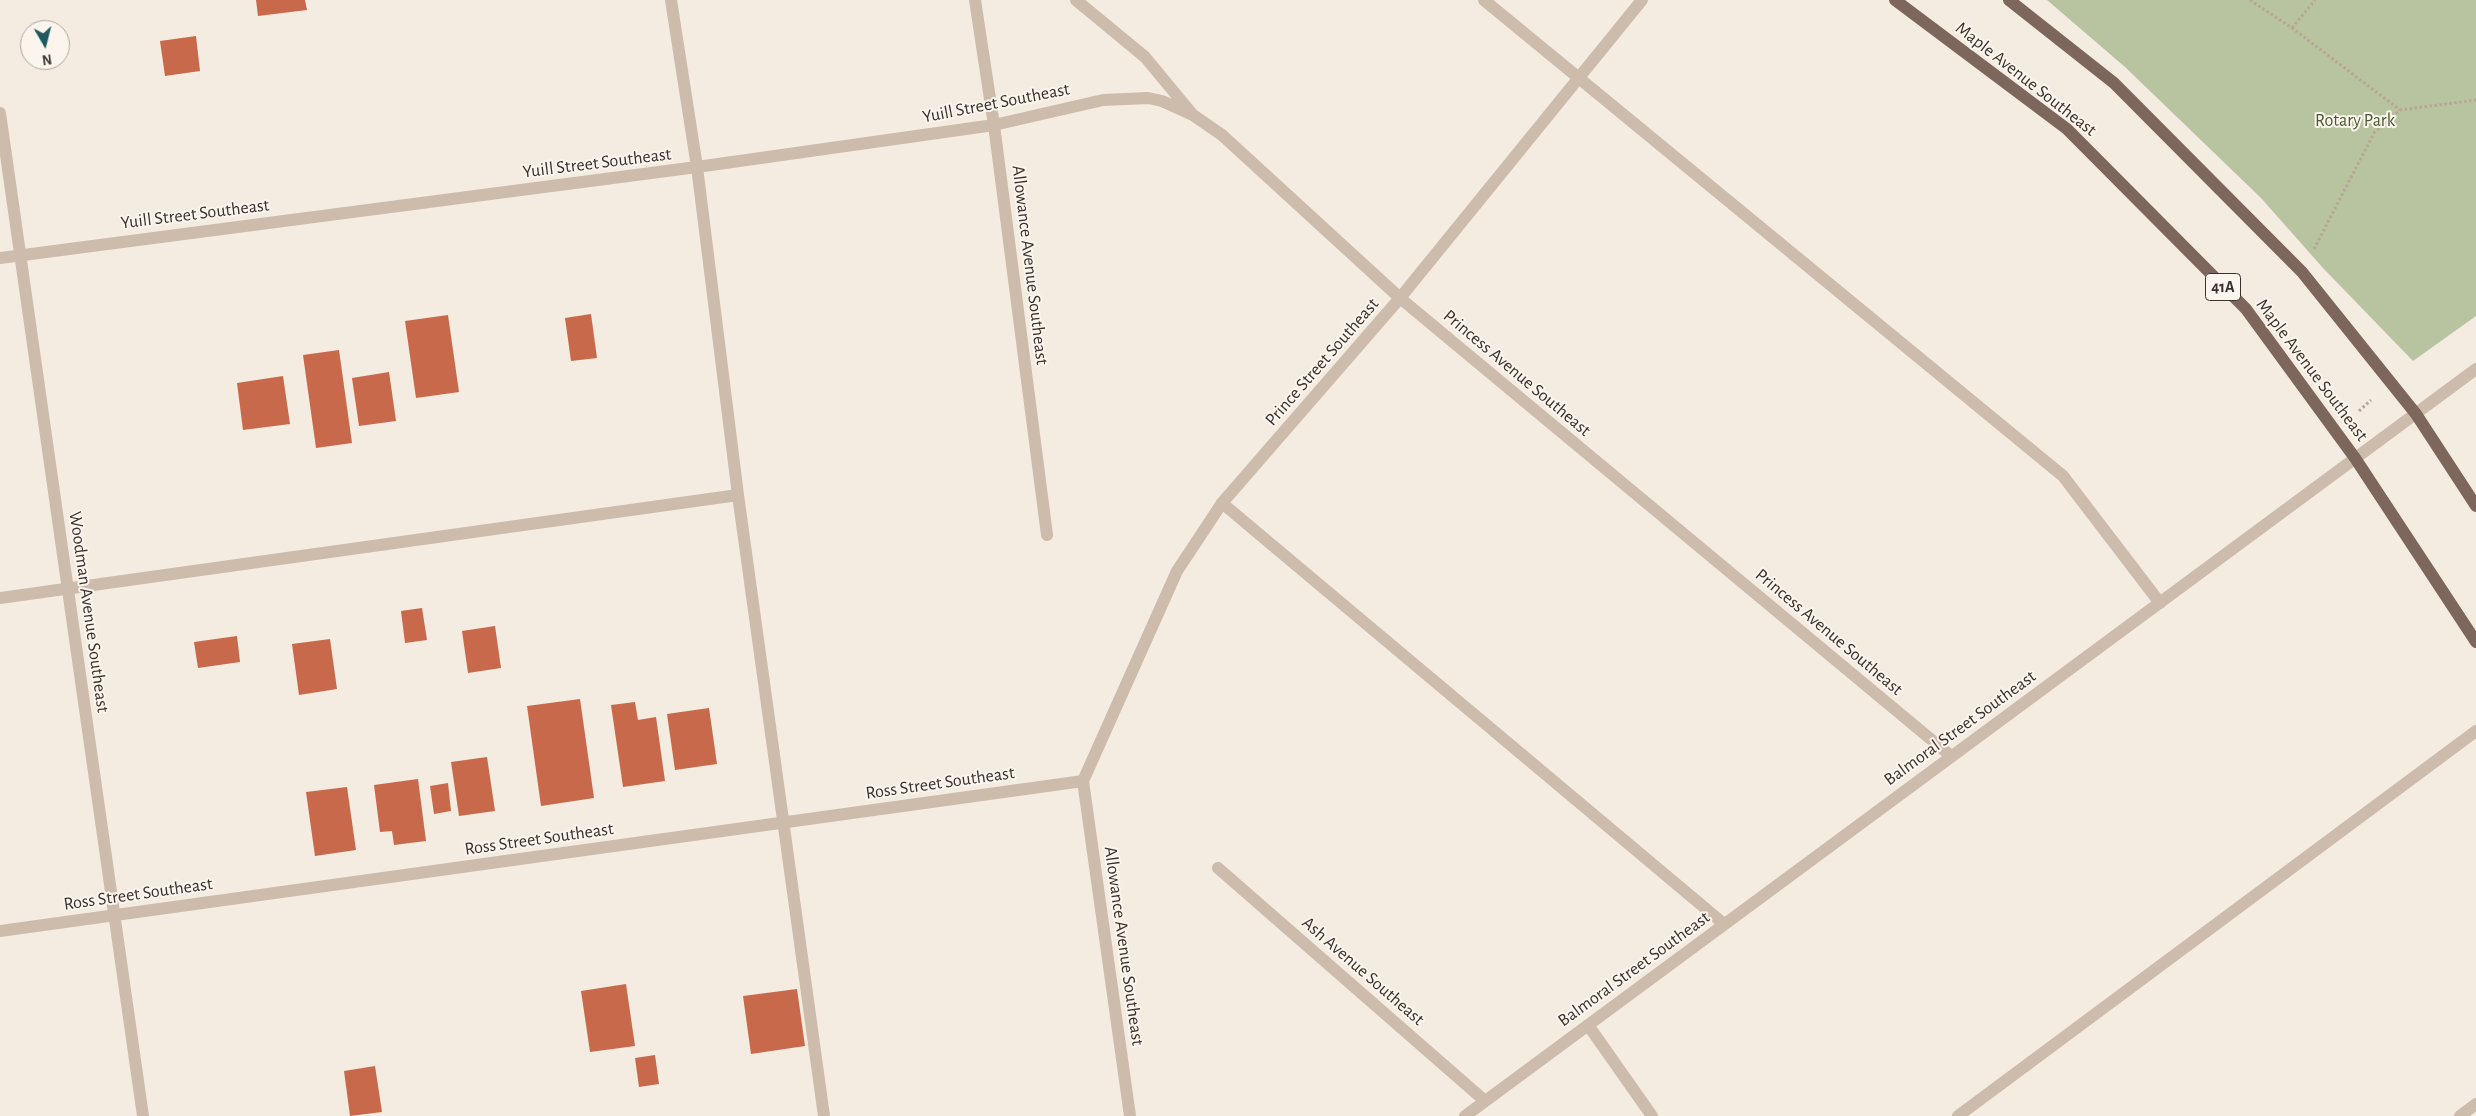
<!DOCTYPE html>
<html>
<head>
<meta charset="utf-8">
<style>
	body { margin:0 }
	#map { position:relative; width:2476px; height:1116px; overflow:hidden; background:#f4ebe1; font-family:"Alegreya Sans",sans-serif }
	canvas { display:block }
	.north { position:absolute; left:20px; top:20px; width:50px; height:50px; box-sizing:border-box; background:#fbf5ee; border:1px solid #aea6a0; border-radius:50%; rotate:172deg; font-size:14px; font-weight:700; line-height:20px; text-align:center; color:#3b302b }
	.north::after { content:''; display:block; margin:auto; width:18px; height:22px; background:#1f5a5e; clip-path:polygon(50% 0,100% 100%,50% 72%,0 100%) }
</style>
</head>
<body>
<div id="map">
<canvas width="2476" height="1116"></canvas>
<div class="north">N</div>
</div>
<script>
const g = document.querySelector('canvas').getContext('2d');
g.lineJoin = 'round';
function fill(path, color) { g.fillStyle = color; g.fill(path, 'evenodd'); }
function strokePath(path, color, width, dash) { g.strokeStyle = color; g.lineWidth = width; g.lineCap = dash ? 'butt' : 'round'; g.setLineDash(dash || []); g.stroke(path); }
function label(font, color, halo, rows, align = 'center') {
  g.font = font + ' "Alegreya Sans",sans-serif'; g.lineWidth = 4; g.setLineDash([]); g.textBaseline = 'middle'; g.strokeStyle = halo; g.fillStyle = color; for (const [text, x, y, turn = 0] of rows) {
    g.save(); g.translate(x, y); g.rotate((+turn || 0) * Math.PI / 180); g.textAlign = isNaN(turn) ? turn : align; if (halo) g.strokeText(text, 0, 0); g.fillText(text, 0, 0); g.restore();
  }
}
fill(new Path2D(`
	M2047,0H2476V316L2413,361L2323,268L2261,198L2125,67Z`), '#b8c4a0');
fill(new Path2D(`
	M256,0H305L307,10L258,16Z
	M196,36L200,71L165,76L160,41Z
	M591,314L597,358L571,361L565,318Z
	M448,315L459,392L416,398L405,321Z
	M339,350L352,443L316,448L303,355Z
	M389,372L396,421L359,426L352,378Z
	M283,376L290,424L243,430L237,383Z
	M422,608L427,640L405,643L401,611Z
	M495,626L501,668L468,673L462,631Z
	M237,636L240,662L198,668L194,642Z
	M330,639L337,689L299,695L292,644Z
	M580,699L594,798L541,806L527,706Z
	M635,702L638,720L656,717L665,781L623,787L611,705Z
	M709,708L717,764L675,770L667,714Z
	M487,757L495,811L459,816L451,762Z
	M418,779L426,841L394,845L392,831L380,832L374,785Z
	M448,783L451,811L434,814L430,786Z
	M347,787L356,850L315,856L306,792Z
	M626,984L635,1046L590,1052L581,991Z
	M797,989L805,1046L751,1054L743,996Z
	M655,1055L659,1084L639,1087L635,1058Z
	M375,1066L382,1112L350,1116L344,1071Z`), '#c8694b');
strokePath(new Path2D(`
	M2250,0L2292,28L2400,110
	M2292,28L2315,0
	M2314,249L2374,133L2400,110L2476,100
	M2359,411L2371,400`), '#b9a596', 3, [2.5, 2.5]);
strokePath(new Path2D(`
	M671,0L697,167L738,495L824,1116
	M1484,0L2063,476L2160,603
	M1222,503L1724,924
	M0,598L738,495
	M1958,1116L2476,731`), '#cdbbac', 12);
strokePath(new Path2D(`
	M975,0L994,125L1047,535
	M1076,0L1145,57L1193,115L1222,135L1400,298L1951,756
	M0,113L143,1116
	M0,258L697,167L994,125L1103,100L1148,98L1162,101L1193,115
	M1083,781L1177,571L1222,503L1400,298L1642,0
	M1083,781L1130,1116
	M1218,868L1485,1101
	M0,931L1083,781
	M1588,1025L1652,1116
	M1465,1116L2476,369
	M2460,1116L2476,1104`), '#cdbbac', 12);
strokePath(new Path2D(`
	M1895,0L2067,129L2246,309L2355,458L2476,642
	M2009,0L2114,83L2302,272L2416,414L2476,506`), '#7d675c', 12);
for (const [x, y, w] of [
	[2223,287,35]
]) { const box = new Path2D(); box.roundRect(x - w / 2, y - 13.5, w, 27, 4); g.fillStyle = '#fbf5ee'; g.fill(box); strokePath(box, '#3b302b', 1); }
label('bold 16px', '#3b302b', null, [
	["41A",2223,287]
]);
label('18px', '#3b302b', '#fbf5ee', [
	["Maple Avenue Southeast",2026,79,38],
	["Yuill Street Southeast",996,103,-11],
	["Yuill Street Southeast",597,163,-7],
	["Yuill Street Southeast",195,214,-7],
	["Allowance Avenue Southeast",1030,265,83],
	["Prince Street Southeast",1322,362,-49],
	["Maple Avenue Southeast",2312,370,53],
	["Princess Avenue Southeast",1517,373,40],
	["Woodman Avenue Southeast",89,612,82],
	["Princess Avenue Southeast",1829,632,40],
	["Balmoral Street Southeast",1960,728,-36],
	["Ross Street Southeast",940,783,-8],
	["Ross Street Southeast",539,839,-8],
	["Ross Street Southeast",138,894,-8],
	["Allowance Avenue Southeast",1124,946,82],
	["Balmoral Street Southeast",1634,969,-36],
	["Ash Avenue Southeast",1363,971,41]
]);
label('18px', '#4a5a2e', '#fbf5ee', [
	["Rotary Park",2355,121]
]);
</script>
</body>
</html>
